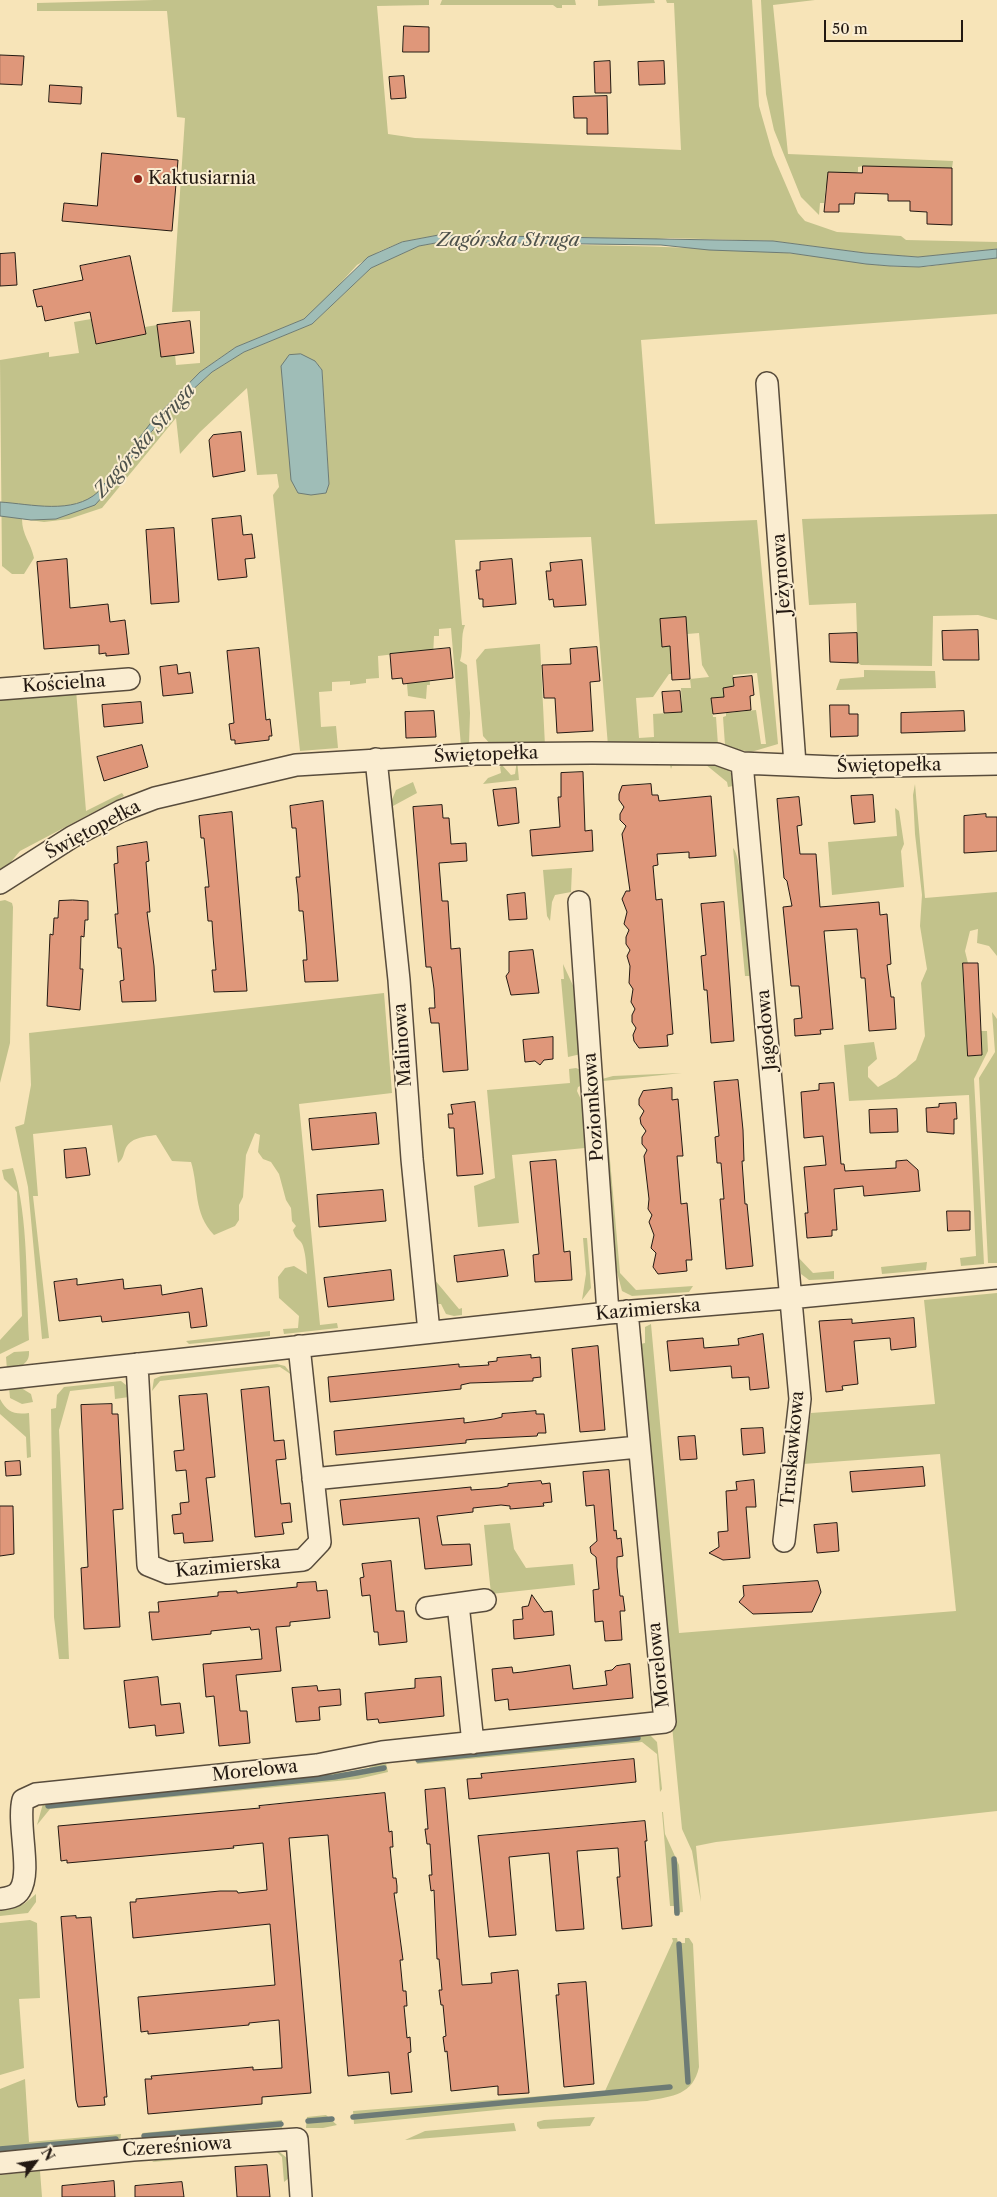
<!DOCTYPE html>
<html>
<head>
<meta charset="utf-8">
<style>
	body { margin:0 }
	#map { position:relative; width:997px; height:2197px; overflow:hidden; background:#f7e4b8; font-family:"Libre Caslon Text",serif }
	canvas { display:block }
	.north { position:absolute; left:10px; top:2137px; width:50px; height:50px; -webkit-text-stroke:4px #faedd1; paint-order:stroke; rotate:59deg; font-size:14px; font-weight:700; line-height:20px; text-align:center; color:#231912 }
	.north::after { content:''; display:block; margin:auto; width:18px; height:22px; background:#231912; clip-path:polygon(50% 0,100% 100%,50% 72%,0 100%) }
	.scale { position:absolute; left:824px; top:20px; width:139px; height:22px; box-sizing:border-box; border:2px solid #231912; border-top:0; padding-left:6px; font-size:15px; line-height:18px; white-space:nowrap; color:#231912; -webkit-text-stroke:4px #faedd1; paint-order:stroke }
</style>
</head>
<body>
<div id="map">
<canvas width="997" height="2197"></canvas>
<div class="north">N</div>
<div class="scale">50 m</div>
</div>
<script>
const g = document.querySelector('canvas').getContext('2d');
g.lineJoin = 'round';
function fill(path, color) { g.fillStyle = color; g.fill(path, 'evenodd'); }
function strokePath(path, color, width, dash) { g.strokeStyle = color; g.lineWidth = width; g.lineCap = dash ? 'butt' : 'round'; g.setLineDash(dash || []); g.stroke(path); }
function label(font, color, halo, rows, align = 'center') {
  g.font = font + ' "Libre Caslon Text",serif'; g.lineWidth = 4; g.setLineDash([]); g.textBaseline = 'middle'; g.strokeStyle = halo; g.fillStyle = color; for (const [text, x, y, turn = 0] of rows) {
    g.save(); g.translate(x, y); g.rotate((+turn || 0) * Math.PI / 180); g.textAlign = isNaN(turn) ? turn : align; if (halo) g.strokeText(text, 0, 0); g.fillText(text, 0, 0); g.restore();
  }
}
fill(new Path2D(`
	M154,0H429V5L377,6L388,134L415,138L681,150L674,3H667L666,0H752L759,106L773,155L798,213L805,221L837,232L901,236L906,240L997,242V249L918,257L865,253L773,241L669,238L657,239L439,235L402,242L380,251L357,265L315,311L304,319L236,347L200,372L166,406L113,470L98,492L90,500L74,504L101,500L165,415L212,372L244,352L312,324L371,268L419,246L441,242C553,245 664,245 776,252C824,255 870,268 918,267C945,266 971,257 997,258V314L641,340L655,524L757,520L778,744L751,752L729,748L608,746L591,537L455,540L462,625H465C460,637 464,648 460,661L467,665L470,713L469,744L461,746L451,628L439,629V636H434L433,657L429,663L430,685H427L426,699L408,696L407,684L416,682L413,652L378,656L379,678L366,679V683L350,685V681L332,682V691L319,692L321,727L336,726L338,748L300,751L273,495L279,487L277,474L257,475L247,388L200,432L180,454L176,418L102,508L69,519L44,522L22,519C22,535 31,543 34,558L24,574H12L2,566L0,360L49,352V357L79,353L74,322L91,319L96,344L146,334L145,327L157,325L161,357L175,355L176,365L200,363V311L172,312L185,118L177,117L167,11H37V3ZM315,361L322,370L329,484ZM699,633L702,665L709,677L690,679L691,688H681L682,712L653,714L654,737L639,738L636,698L653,697L669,674L690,673L687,634ZM757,673L766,744H761L756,710L726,713V716L723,717L725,745H718L716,717H713L711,698L724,697V688L734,686L733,675Z
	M442,0H575L576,5H562V8H557L553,5H440Z
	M598,0H654L655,3L598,6Z
	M761,0H815L773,5L788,154L953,161L952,168L863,166L858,167V172L826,186L824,203H820L819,215L801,197L774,130L766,94Z
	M997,514V620L978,615L933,616L932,666L861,665L858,663L856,603L809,605L802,519Z
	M540,644L545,746H492L483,736L476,660L485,649Z
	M864,670L935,671L936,688L836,690L840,679L864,677Z
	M76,690L86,811L122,793L124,796L20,851L0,875V694Z
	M517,760L519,780L483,784L488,778L501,773L500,767L502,765L511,775L515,774Z
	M675,761L722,763L731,773L733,786L728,787L727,782L705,764L672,766L671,769L670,765Z
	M413,782L417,793L393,806L399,873H395L391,802L396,790Z
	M915,784L925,898L997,892V956L989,946L977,943L978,929L970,931L965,951L968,963L963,964L968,1055H982L981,1031H987L988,1051L974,1079L984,1264L961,1266L960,1258L976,1256L969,1095L849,1101L844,1045L874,1042L877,1059L868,1067V1077L878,1087L896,1077L916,1060L925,1036L921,983L927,969L920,926L922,895L915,834L913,795Z
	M895,808L899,811L904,844L901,851L904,887L832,895L828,842L897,836Z
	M733,848C743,857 748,955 751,976H745Z
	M572,868L571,892L555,895L552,902L550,921L547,916L543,870Z
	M5,900L12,903L13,907L10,1043L0,1083V901Z
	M563,964L576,992L581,1054L568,1057L561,979H564Z
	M384,993L392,1093L299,1104L320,1325L337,1323L338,1328L284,1334L283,1329L298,1328L299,1316L279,1298L278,1277L285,1268L294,1266L307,1274C306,1264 306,1256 303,1246C301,1239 296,1241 293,1230L296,1226L292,1221L291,1208L286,1200L279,1174L271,1162L263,1159L258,1152L260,1135L255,1133L246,1155L243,1197L239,1205V1220L235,1226L214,1235C193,1213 199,1188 191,1162L172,1161L156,1135C144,1137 130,1137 125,1150C123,1156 123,1159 118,1163L112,1125L33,1134L38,1196H33L49,1338L42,1339L28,1187L15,1127L24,1124L31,1085L29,1033Z
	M992,1012L997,1019V1263H988L979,1078L995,1052Z
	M415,1057L434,1279L459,1309L462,1308V1315L454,1316L446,1314L441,1304H436L432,1288Z
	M576,1068L581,1070L583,1085L578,1087L577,1091L583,1104L585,1148L512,1155L519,1223L478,1227L474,1186L495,1178L487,1090L570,1083L569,1069Z
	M682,1073L603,1081L620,1273L636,1290L693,1286L689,1292L632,1296L622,1291L617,1272H612L602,1079L613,1076Z
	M13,1168C29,1216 26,1289 29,1340L0,1354V1340L22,1316L17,1192L4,1179L2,1170Z
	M792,1197L797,1256L813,1273L834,1271V1279L809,1280L801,1274L798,1259H792L789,1198Z
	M583,1238H587L591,1288L582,1300L586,1274Z
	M927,1262L926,1270L882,1274L881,1267Z
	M997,1293V1811L716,1842L696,1846L701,1902L692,1851L682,1829L650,1499L640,1344L645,1343V1327L651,1324L679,1633L956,1611L940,1454L803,1464L801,1502H795L806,1411L810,1409L808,1426L811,1413L935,1404L924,1300Z
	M270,1331V1336L189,1344L186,1341Z
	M29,1351C30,1365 19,1367 7,1370L6,1357L14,1352Z
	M277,1364L285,1366L292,1375L280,1367L160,1381L152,1391L154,1379L161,1376Z
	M121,1381L126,1385L129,1397L115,1399L114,1386L70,1391L59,1430L69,1659H59L54,1617L51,1409L56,1408L57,1395L64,1387Z
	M18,1386L31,1394L33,1402L22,1404L10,1398L9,1387Z
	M0,1399C7,1412 14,1415 29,1413L31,1457L27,1458L26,1437L0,1414Z
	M510,1523L514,1549L526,1568L573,1564L575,1585L491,1594L484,1525Z
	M648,1733L657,1742L662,1789L660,1792L657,1754L642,1742L417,1764L415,1758Z
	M386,1763L388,1772L358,1779L50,1809L37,1825L44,1800L318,1775L365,1770L376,1764Z
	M662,1812H663L665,1834L679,1865L683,1912L674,1913V1906H670Z
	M36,1894V1902L28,1913L0,1916V1909L24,1904Z
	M30,1920L37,1923L40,1998L19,1999L24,2068L0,2075V1923Z
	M672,1938H677L678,1943H685V1938H689L693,1944L699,2067C693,2095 673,2096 647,2101L507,2109L354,2124L353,2111L605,2091L673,1941Z
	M25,2079L29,2142L121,2134L120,2142L0,2157V2089Z
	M326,2115L337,2125L323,2128H306L307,2117Z
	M595,2117L590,2126L540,2129L537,2126V2122L544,2120Z
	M282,2120V2130L143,2139L142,2133Z
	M514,2123L516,2131L405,2140L425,2131Z
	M277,2150L287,2158L289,2178L284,2182L282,2157L276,2151L152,2162L163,2155Z
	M40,2171L42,2197H0V2175Z`), '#c2c28b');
const water = new Path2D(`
	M439,235L773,241L865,253L918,257L997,249V258L919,267L890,266L866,264L790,253L709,250L661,245L441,242L419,246L371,268L312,324L244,352L212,372L165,415L136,451L114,484L95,505L56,519L31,520L0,516V502C31,504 73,515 98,492L153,420L200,372L236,347L304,319L368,257L402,242Z
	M301,354L315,361L322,370L329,484L326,493L311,495L298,493L291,480L281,366L289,355Z`);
fill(water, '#9fbdb7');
strokePath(water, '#6d7b75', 1);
strokePath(new Path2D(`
	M418,1760L638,1738
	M48,1806L334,1777L384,1768
	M674,1859L677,1913
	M679,1944L688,2082
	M353,2117L670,2087
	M308,2121L332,2119
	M144,2136L281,2124
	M0,2149L116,2139`), '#6d7b75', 5.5);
const building = new Path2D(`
	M404,26L429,27V52H403Z
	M0,55L24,56L22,85L0,84Z
	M610,61L611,93H595L594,62Z
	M664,61L665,84L639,85L638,62Z
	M404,76L406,98L391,99L389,77Z
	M50,85L82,87L81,104L49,102Z
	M607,96L608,134H587V118H574L573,97Z
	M102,153L178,160L172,231L62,221L64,203L97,206Z
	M863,166L952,168V225L927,224V212L910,211V201H888V194L855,193L854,204H839V212H824L828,172L862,173Z
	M15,253L17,285L0,286V254Z
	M130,256L146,334L96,344L90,312L45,321L42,306L37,307L33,290L83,280L80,266Z
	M190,321L194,353L161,357L157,325Z
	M241,432L245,471L213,477L209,440L213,435Z
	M241,516L243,535L252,534L255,558L245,559L247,577L218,580L212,519Z
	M174,528L179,602L151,604L146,530Z
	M67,559L70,608L108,604L110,622L125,620L129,654L106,656V653L99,654V645L44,649L37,562Z
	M512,559L516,604L483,607V599H479L476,570H480V562Z
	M582,560L586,605L554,607L553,599L549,600L546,571H551L550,563Z
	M686,617L690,679L672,680L670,646L662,647L660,619Z
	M978,630L979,660H943L942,631Z
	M857,633L858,663L830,662L829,634Z
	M597,647L600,681L590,682L593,731L557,733L555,698H544L542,665L571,664L570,649Z
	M259,648L266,720L270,719L272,736H269V740L235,744V740H231L229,724L234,723L227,651Z
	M450,648L453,678L403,684L402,678L392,679L390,654Z
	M177,665L178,674L190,672L193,693L163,696L160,667Z
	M752,676L754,695L750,696L751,710L713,714L711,698L724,697L723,688L734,686L733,678Z
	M680,691L682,712L664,713L662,692Z
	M141,702L143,723L104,727L102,705Z
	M830,705H849V714H858V736L831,737Z
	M434,711L436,737L406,738L405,712Z
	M964,711L965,731L901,733V713Z
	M142,745L148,767L104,781L97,757Z
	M583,772L585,831L592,830L593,851L532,856L530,830L560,827L558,797H561V773Z
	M651,784L652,795H658L659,801L711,796L716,856L689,858V852L657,854L658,865L653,866L656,900L662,899L673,1034L667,1035L668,1046L639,1048L634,1041L633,1035L636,1028L632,1022V1015L635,1009L631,1002L633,989L629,983L630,966L627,956L630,950L626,944V937L629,930L624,924L627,912L622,899L626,891H630L622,834L626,826L620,820V814L624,807L619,800V794L622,786Z
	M516,788L519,823L498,826L493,790Z
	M873,795L875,822L854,824L851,796Z
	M799,797L802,825L797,826L800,854H816L820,907L879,902L880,915L887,914L891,964L887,965L891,997H894L896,1029L869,1031L865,978H861L857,929L824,931L833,1029L820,1030L821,1034L795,1036L794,1019L802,1018L799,986H791L783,907L792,906L787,881L784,878L777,799Z
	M323,801L338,981L305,982L303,960H307L306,944L303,911H299L298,894L296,877H300L296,828H292L290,806Z
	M442,805L443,818H449L451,844L466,843L467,861L439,863L442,901H448L451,949L460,948L468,1070L443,1072L439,1023H431L429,1008H435L434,989L431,967H426L413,807Z
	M232,812L247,991L214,992L212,970H216L213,937L212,921H208L205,887H209L204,838H201L199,816Z
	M986,814V817H997V851L964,853V816Z
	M147,842L149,861L146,862L150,912H147L154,966L156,1001L122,1002L120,981L124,980L121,948H118L115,914H118L114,864L118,863L117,847Z
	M525,893L527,919L509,920L507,895Z
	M73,900L88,901V920H85L84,937L81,936L80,969H83L80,1010L47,1006L50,934L53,935L54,918H58L59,901Z
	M724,902L734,1041L711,1043L707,990H704L701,956L706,955L701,904Z
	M533,950L539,993L511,995L506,976L509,972V952Z
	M963,963H978L982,1055L968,1056Z
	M553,1037V1059L544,1060L540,1065L535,1061L525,1062L523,1040Z
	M738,1080L743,1130L744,1161H742L745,1204H747L753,1266L726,1269L720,1199H724L721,1163H717L715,1137L719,1136L714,1082Z
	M834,1083L841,1164H844L845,1171L896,1168V1161L907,1160L918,1170L920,1191L864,1196L863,1186L834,1189L837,1230H832V1236L807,1238L805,1213H808L804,1167L826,1165L823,1136L804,1138L801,1092L819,1090V1084Z
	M672,1088V1100L678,1099L683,1156H677L681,1204L687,1203L692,1260H686L687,1271L658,1274L653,1267L656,1253L651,1248L654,1235L649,1222L652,1215L648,1209L649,1199L644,1156L647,1150L642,1144V1137L646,1131L641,1124L640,1118L644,1111L639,1105V1099L643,1091Z
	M475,1102L483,1174L457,1176L454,1128H449L448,1114H453L451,1105Z
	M956,1103L957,1119H954V1134L927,1132L926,1108L939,1107V1104Z
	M897,1109L898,1132L870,1133L869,1110Z
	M376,1113L379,1144L312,1150L309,1119Z
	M86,1148L90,1175L66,1178L64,1150Z
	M556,1160L564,1252L570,1251L572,1280L535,1282L533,1255L539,1254L530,1162Z
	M383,1190L386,1221L319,1227L317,1195Z
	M947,1211H970V1230L948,1231Z
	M504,1250L508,1276L457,1282L454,1256Z
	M391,1270L394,1300L328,1307L324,1278Z
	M77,1279V1285L123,1279L124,1289L161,1285L162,1295L202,1288L207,1326L191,1328L189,1312L102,1322L101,1316L59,1321L54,1282Z
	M914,1318L916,1347L891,1350L890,1338L854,1341L858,1384L842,1386L843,1390L826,1392L819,1321L852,1319V1323Z
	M763,1334L769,1388L750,1390L749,1377L732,1378L731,1366L670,1371L667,1341L703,1338L704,1348L739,1345L738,1339Z
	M598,1346L605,1430L580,1432L572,1349Z
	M531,1355V1358L540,1357L541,1377L533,1378V1381L470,1383L461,1385V1389L330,1402L328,1377L459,1364V1367L489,1365L488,1362L497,1361V1358Z
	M269,1387L274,1441L284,1440L285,1450L286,1459L276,1460L281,1504L290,1503L292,1522L282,1523L284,1534L255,1537L241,1390Z
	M207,1394L215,1477L206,1478L213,1541L184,1543L183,1533L174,1534L172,1515L181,1514L180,1503L189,1502L186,1470L176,1471L174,1451L184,1450L179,1396Z
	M112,1404V1414H118L123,1509L113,1510L120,1627L84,1629L81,1568L88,1567L81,1405Z
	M536,1411V1414H544L546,1433H538L537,1436L475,1439L466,1440V1443L336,1455L334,1431L464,1418V1423L494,1419L502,1417V1414Z
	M763,1428L765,1453L743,1455L741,1429Z
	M695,1436L697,1459L680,1460L678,1437Z
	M20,1461L21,1475L6,1476L5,1462Z
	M923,1467L925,1486L852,1492L850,1472Z
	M609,1470L614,1531L616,1530L617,1539L621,1538L623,1556L617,1557V1567L620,1596H623L625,1611H620L622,1640L605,1641L603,1621L595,1622L593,1590L599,1589L596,1557L591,1553L590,1547L597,1541L594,1505L586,1506L583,1472Z
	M754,1480L756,1507H746L750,1558L723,1560L709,1553L719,1547L718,1532L728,1531L726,1491L737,1490L736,1482Z
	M541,1481L542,1484L550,1483L552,1502L543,1503L544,1506L510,1509V1506L501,1505L473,1508V1512L437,1516L442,1545L470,1544L472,1565L425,1569L419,1518L343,1525L340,1500L471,1487V1490L499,1488L508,1486V1484Z
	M0,1506H13L14,1554L0,1556Z
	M837,1523L839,1551L817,1553L814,1525Z
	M391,1561L396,1611H404L407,1642L379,1645L378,1632H374L370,1595L362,1596L360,1578L364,1577L362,1564Z
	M818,1581L821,1592L812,1612L753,1614L739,1602L744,1596L743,1586Z
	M316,1582L317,1591L327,1590L330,1618L290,1622V1626L276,1627L281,1671L236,1675L240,1711H247L250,1743L219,1746L214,1696L206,1697L203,1664L262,1659L259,1629L251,1630L250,1627L211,1631V1634L152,1640L149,1612H159L158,1602L218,1596V1592L237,1591V1593L297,1587V1583Z
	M532,1595L544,1612L552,1611L554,1635L514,1639L513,1620L523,1619L522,1607L528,1606Z
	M630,1664L633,1698L509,1710L508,1699L495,1701L492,1669L512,1667L513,1673L522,1672L570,1665L573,1689L607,1685L605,1671L612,1670L616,1666Z
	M158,1677L161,1705L180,1703L184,1733L156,1736L155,1725L129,1728L124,1681Z
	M441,1677L444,1716L379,1723L378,1719L367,1720L365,1693L415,1688V1679Z
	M317,1686L318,1691L340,1689L341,1705L319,1707L320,1720L296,1722L292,1688Z
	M634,1759L636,1782L469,1799L467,1779L482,1778L481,1774Z
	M445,1788L462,1985L492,1983L491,1973L518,1970L529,2093L498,2095V2086L451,2091L447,2051L445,2052L443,2037L446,2036L443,2005H441L440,1998L439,1990H442L439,1959H437L434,1890L431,1891L429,1875H432L430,1844H427L425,1829H428L425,1790Z
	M385,1793L389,1832L392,1831L393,1847H390L393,1878H396L397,1886V1893H394L403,1960H400L403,1991H406L407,2006H404L407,2038L410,2037L411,2052L408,2053L412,2092L391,2094L389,2072L348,2076L328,1835L289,1838L311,2093L262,2097V2104L148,2114L145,2079H152L151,2076L253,2067V2070L282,2068L279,2020L249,2023V2025L148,2034V2031L141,2032L138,1997L275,1985L270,1924L133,1938L130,1902H136V1899L220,1891H237L238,1893L267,1890L263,1843L233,1846L234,1848L67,1863V1860L61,1861L58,1826L260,1808L259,1806Z
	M645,1821L647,1841H645L652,1926L622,1929L617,1877H620L618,1848L577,1851L584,1929L556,1931L549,1853L509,1857L516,1935L489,1937L478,1836Z
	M76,1916V1918L91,1917L107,2097H104L105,2105L78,2107L76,2100L61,1917Z
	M586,1982L594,2084L564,2087L556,1995H559L558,1984Z
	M267,2165L270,2197H237L235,2167Z
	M114,2181L115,2197H62V2186Z
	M182,2182L184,2197H135V2186Z`);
fill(building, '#df977a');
strokePath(building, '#231912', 1);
const minor = new Path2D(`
	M767,383L795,764
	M0,689L129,679
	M376,759L399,980L412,1159L429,1332
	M742,763L800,1399L784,1541
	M0,883L72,837L121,811L155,798L296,765L476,754L592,753L717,754L742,763L835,767L997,764
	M579,902L608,1313
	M137,1364L148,1565L168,1573L303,1560L320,1542L299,1346
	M0,1379L608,1313L789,1298L997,1278
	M313,1479L638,1447
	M458,1604L473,1743
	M427,1608L485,1600
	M0,1899C8,1898 16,1897 20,1890C32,1872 17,1824 23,1800L36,1794L317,1765L382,1752L665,1722L627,1311
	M0,2163L133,2150L297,2139L301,2197`);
strokePath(minor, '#584c3c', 24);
strokePath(minor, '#faedd1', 21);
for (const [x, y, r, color] of [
	[138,179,5,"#8f2418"]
]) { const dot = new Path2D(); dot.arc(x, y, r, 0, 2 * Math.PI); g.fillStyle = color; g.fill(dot); strokePath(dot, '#faedd1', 2); }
label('18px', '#231912', '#faedd1', [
	["Kaktusiarnia",148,179]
], 'left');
label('18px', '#231912', '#faedd1', [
	["Jeżynowa",782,574,-94],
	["Kościelna",64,684,-4],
	["Świętopełka",486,755,-2],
	["Świętopełka",889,766,-1],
	["Świętopełka",93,830,-28],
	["Jagodowa",767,1030,-95],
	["Malinowa",403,1045,-94],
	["Poziomkowa",594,1107,-94],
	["Kazimierska",648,1310,-5],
	["Truskawkowa",793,1449,-85],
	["Kazimierska",228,1567,-5],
	["Morelowa",659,1665,-96],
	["Morelowa",255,1771,-6],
	["Czereśniowa",177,2147,-4]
]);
label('italic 19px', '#4e524c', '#faedd1', [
	["Zagórska Struga",508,241],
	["Zagórska Struga",145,441,-49]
]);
</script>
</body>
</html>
